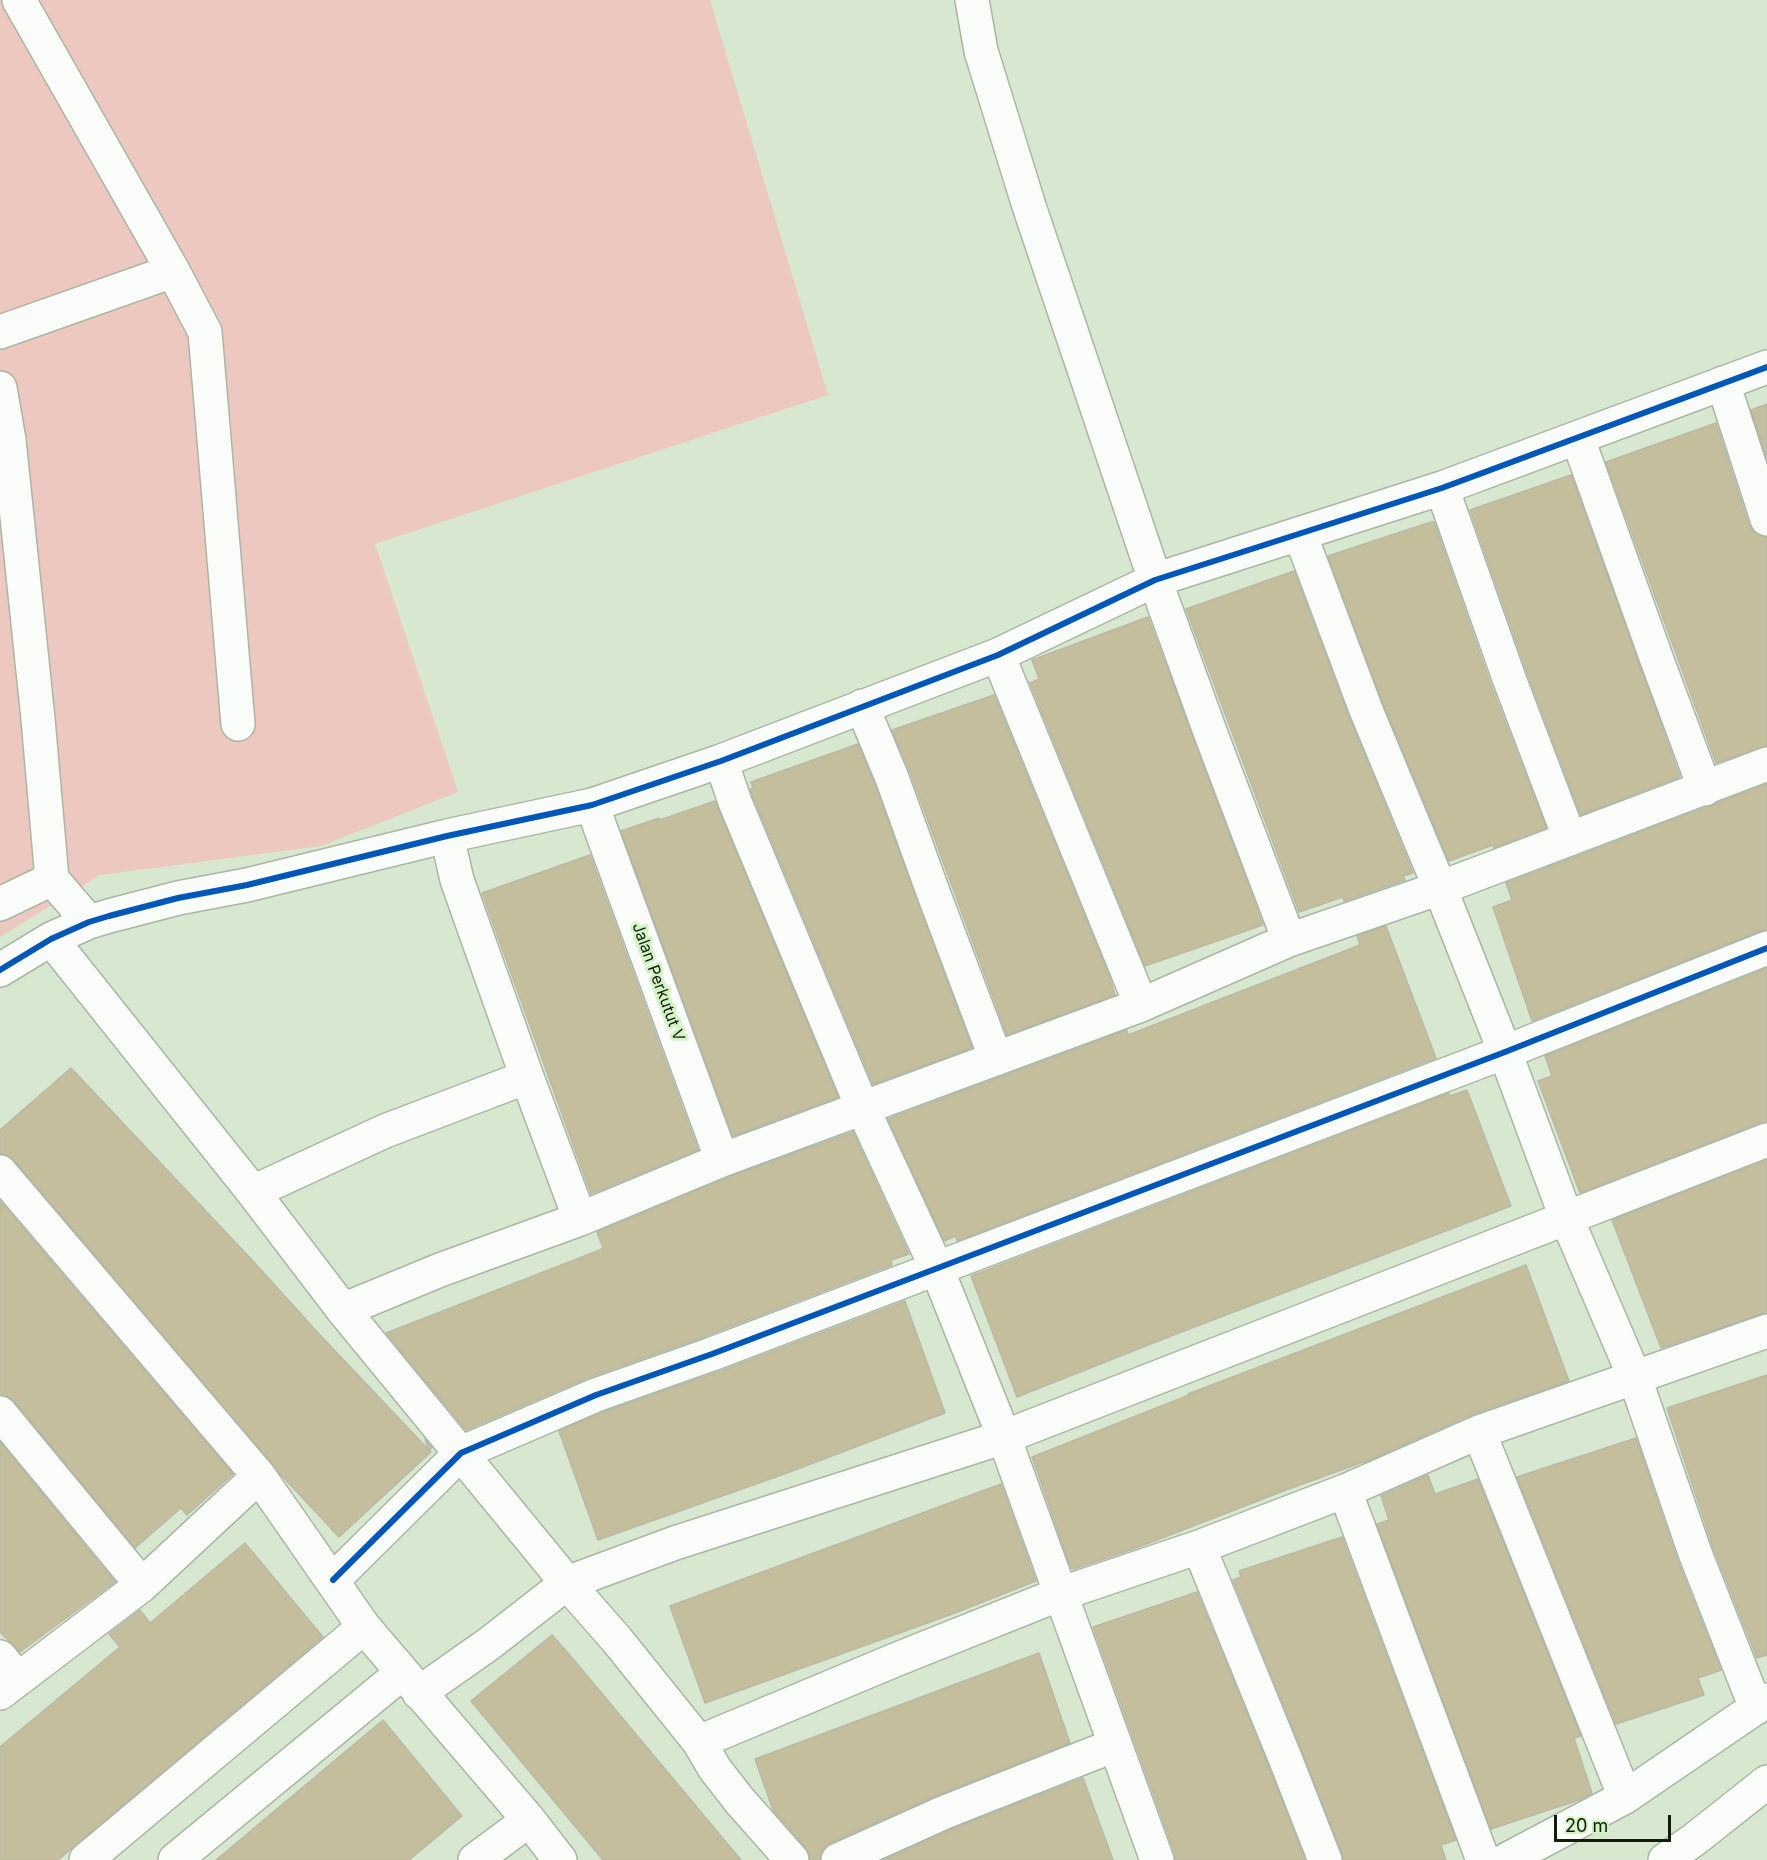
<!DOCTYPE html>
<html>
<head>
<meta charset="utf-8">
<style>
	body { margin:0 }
	#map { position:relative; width:1767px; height:1860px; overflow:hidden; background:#d8e8d0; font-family:Inter,sans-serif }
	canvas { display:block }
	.scale { position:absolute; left:1554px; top:1815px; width:117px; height:27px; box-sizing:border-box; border:3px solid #111c0b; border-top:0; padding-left:8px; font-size:18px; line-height:21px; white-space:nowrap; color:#111c0b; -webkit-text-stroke:4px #d4f3c5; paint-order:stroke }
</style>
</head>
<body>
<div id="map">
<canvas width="1767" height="1860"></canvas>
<div class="scale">20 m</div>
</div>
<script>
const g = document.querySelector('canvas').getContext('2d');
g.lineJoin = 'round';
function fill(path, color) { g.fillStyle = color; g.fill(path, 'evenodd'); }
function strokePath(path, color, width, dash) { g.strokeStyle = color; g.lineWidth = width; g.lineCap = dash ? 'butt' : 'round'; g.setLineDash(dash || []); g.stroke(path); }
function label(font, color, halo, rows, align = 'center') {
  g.font = font + ' Inter,sans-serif'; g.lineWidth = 6; g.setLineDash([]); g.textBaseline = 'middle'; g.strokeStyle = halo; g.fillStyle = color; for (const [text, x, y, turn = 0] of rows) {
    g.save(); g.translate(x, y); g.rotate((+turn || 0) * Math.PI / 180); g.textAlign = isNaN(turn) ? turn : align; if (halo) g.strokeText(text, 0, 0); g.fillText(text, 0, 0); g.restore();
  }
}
fill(new Path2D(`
	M0,0H710L828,395L375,544L458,792L321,846L100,875L0,937Z`), '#ecc8c0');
const building = new Path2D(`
	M1767,404V458L1751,410Z
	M1716,423L1749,525L1755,533L1767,537V746L1716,763L1606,462Z
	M1571,475L1680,777L1581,815L1528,675L1470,510Z
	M1431,522H1434L1492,688L1546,828L1494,848L1493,845L1449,861L1383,703L1328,556Z
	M1294,571L1349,717L1413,873L1403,876L1405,880L1344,901L1343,897L1299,912L1186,609Z
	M1148,617L1263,925L1145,966L1030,683L1039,679L1032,660Z
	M994,695L1110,978L1115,995L1007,1035L910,772L892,730Z
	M858,744L875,785L972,1048L873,1084L750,789L753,788L751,782Z
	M1767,784V930L1760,931L1532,1021L1493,907L1512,900L1506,883Z
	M715,801L838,1097L733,1136L621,831L659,818L660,820Z
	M590,855L698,1150L591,1194L482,893Z
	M1386,926L1436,1058L957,1241L956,1236L944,1241L888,1119L1127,1030L1128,1035L1360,945L1357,936Z
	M1767,968V1122L1760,1123L1580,1193L1538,1081L1552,1076L1545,1056Z
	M71,1068L253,1261L320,1335L428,1449L425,1439L432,1448L429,1449L431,1452L339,1537L282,1476L14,1160L7,1155L0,1154V1130Z
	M1467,1090L1511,1206L1171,1336L1017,1397L971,1276L1449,1093L1450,1096Z
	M853,1132L909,1254L891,1260L892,1265L706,1336L590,1377L466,1430L386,1333L600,1250L603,1248L597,1232L729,1177Z
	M1767,1160V1312L1661,1348L1612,1220Z
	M0,1201L233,1474L187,1515L181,1508L135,1548L14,1401L7,1396L0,1395Z
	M1526,1265L1569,1381L1473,1414L1369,1460L1286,1490L1139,1547L1074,1569L1071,1568L1032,1457L1189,1395L1188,1394Z
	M905,1301L945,1413L787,1473L598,1540L559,1431L603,1412L718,1372Z
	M1767,1375V1655L1757,1658L1713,1547L1667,1408Z
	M1636,1438L1677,1559L1721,1670L1698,1678L1704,1695L1616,1724L1517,1477Z
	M0,1442L115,1582L20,1652L0,1632Z
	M1428,1475L1435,1494L1478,1479L1581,1736L1574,1738L1592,1793L1579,1800L1491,1829L1377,1524L1389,1520L1381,1496Z
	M1001,1484L1036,1581L955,1613L705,1703L670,1606Z
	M1342,1537L1456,1840L1441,1845L1446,1860H1343L1342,1853L1302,1751L1233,1580L1241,1577L1239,1571Z
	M245,1543L323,1637L58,1860H0V1747L120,1647L109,1634L140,1610L150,1623Z
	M1197,1592L1268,1765L1305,1860H1175V1854L1093,1627Z
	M552,1635L574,1660L741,1860H603L471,1701Z
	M1039,1653L1070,1743L938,1795L830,1843L823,1850L820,1860H810L806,1848L773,1810L755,1759Z
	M383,1720L462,1816L409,1860H216Z
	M1083,1778L1113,1860H884L952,1829Z`);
fill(building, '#c5be9c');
strokePath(building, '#b8b9a7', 1.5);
const minor = new Path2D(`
	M19,0L173,271L205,332L238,724
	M972,0L981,51L1029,206L1155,580L1212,737L1289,940
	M0,332L173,271
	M1723,383L1767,519
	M0,388L9,440L38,719L52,879L0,904
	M1578,439L1657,660L1705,789
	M1442,488L1510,681L1570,839
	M1300,534L1366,710L1440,888L1505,1052L1566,1217L1635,1378L1695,1553L1756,1708
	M998,655L1141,1005
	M862,706L892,778L933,892L996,1059
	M721,761L735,802L863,1109L937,1269L1004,1437L1157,1860
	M592,805L722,1160
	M447,836L457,880L527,1077L580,1219
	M52,879L89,922
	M51,939L253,1192L343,1310L567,1583L617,1640L699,1742L715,1769L739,1800L792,1860
	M0,970L51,939L89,922L109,916L178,898L247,885L447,836L592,805L721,761L998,655L1155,580L1442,488L1767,367
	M0,1172L259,1476L364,1627L529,1820L560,1860
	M253,1192L385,1131L527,1077
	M343,1310L440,1270L580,1219L722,1160L1141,1005L1289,940L1440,888L1767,764
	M0,1413L142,1585
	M1479,1432L1625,1797
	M1345,1491L1483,1860
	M1199,1547L1285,1758L1325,1860
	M333,1580L461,1453L596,1395L712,1354L1505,1052L1767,948
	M0,1657L18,1679
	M0,1693L142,1585L259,1476
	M419,1693L490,1643L567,1583L675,1543L1004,1437L1767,1140
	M699,1742L895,1660L1060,1594L1199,1547L1345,1491L1479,1432L1767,1331
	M86,1860L364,1627
	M175,1860L402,1673
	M475,1860L529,1820
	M838,1860L945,1812L1115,1745
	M1506,1860L1625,1797L1767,1700
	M1665,1860L1695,1839L1767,1782`);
strokePath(minor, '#aab6a3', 36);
strokePath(minor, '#f9fcf8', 33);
strokePath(new Path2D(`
	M0,970L51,939L89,922L109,916L178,898L247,885L447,836L592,805L721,761L998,655L1155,580L1442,488L1767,367
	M333,1580L461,1453L596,1395L712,1354L1505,1052L1767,948`), '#0057b8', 6);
label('16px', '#111c0b', '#d4f3c5', [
	["Jalan Perkutut V",658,982,70]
]);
</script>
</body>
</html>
